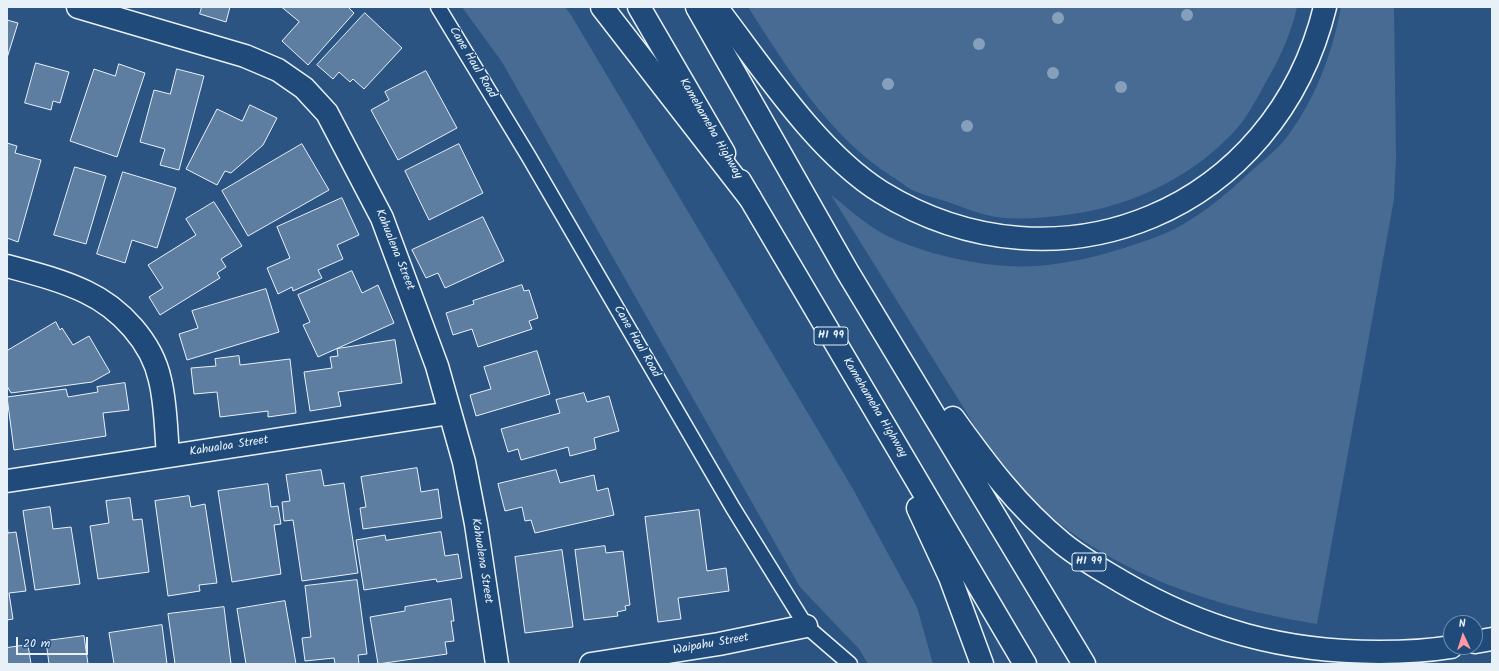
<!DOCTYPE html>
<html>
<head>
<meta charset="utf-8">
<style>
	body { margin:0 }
	#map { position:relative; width:1499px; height:671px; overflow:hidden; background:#2b5482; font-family:Kalam,sans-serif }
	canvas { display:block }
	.frame { position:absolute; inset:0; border:8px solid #e8f1f8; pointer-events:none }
	.north { position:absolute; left:1443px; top:615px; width:40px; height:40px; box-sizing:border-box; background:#1f4a7a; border:1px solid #6f8dac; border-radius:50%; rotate:356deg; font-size:11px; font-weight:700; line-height:16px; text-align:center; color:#e8f1f8 }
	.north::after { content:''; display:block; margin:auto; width:14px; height:18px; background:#ff9aa2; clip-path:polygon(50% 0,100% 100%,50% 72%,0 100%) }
	.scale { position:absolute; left:16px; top:637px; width:72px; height:18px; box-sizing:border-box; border:2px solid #e8f1f8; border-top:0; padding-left:5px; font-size:12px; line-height:14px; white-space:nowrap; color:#e8f1f8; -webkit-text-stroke:3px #1f4a7a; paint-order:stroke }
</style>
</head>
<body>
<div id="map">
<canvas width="1499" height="671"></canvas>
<div class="frame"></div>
<div class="north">N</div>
<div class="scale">20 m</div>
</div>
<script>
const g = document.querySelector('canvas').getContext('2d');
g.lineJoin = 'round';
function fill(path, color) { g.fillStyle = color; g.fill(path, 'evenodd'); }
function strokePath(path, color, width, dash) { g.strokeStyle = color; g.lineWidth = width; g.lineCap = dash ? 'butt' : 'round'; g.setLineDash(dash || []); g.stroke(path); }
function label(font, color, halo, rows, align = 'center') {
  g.font = font + ' Kalam,sans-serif'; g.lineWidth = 3; g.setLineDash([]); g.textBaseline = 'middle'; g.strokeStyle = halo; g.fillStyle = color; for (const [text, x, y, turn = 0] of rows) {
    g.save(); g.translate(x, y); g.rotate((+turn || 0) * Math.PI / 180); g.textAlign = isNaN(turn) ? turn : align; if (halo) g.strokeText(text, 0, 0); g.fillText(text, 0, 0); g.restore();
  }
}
fill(new Path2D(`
	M462,7H565L571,15L853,489L917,607L933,664H868L859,649L800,587L502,62Z
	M748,7H1297C1291,34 1280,58 1266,82C1256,100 1246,120 1231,135C1185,182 1122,210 1057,216C1038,218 1017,220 997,217C981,215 963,207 948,202C936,198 923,195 912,190C905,186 898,180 891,176C828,135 788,69 748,7Z
	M1341,7H1394L1396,158L1394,199L1317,624C1212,607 1102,571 1025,493C993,460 970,417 945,378C907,317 869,256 831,195C852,211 871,230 896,240C936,257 992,269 1037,266C1065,264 1100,256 1127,247C1145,241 1165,235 1182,225C1206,211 1228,193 1249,173C1260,163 1273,153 1283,142C1314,103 1332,55 1341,7Z`), '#476b93');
const building = new Path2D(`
	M202,7H230L226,22L200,14Z
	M282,7H350L349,8L354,13L308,65L282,41L299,22Z
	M365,13L402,48L364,89L353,79L350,82L339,72L333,79L317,65Z
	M7,20L18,23L7,58Z
	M36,63L69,72L60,103L53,101L51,110L25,103Z
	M119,64L145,73L117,157L70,141L94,69L115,76Z
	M177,69L204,76L179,170L160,165L165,149L140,142L154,90L170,94Z
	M426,71L457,128L398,160L371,110L389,100L385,92Z
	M250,105L277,118L263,145L231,173L225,171L217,185L186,169L217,109L242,121Z
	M7,143L17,146L15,153L41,160L18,242L7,238Z
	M302,144L329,190L248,236L222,191Z
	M459,144L483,193L429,220L405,171Z
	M75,167L106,176L86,244L54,235Z
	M123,172L176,188L157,248L132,240L125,263L97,254Z
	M342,198L359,235L337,245L343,259L318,270L322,278L293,291L292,287L278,294L267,268L290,258L277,227Z
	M214,202L242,246L221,259L226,267L217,273L220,278L160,315L149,297L163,288L148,265L196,235L186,219Z
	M483,217L504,261L445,288L438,273L426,278L412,250Z
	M352,271L362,293L378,285L394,323L318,357L303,325L310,322L298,295Z
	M522,285L524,291L529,290L538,318L529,321L532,329L478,347L472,329L453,335L446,313L474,304L473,301Z
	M266,289L279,332L187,360L179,334L198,328L192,311Z
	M56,322L60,330L62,328L73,345L89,336L110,372L92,382L11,393L7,386V351Z
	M395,340L402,383L338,392L341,406L310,411L304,372L332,368L330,357L338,356L337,349Z
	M537,351L550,394L476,416L470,395L491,389L484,367Z
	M239,356L240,365L290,359L296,413L268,417V411L220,417L217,392L194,394L191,368L216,366L215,359Z
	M125,383L129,410L103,413L106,436L14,450L7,397L66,389L68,397L98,392L97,387Z
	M584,393L587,402L609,396L619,431L594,438L596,449L570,456L568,447L521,460L518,449L508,452L501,429L560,413L556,400Z
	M417,468L421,492L438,489L442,518L363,529L360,508L366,507L361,477Z
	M321,470L324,486L344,483L358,573L302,581L293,520L284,521L282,502L290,501L286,475Z
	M556,470L560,483L594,475L597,491L608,488L614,515L535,533L531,520L525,521L522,507L505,511L498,484Z
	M268,484L271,507L278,506L281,524L274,525L281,574L232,582L218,491Z
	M189,496L191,507L205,504L217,583L199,585L200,591L168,596L155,501Z
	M130,498L133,520L142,519L149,572L98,579L90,526L109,523L106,501Z
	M50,507L53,529L71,527L80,584L35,590L23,511Z
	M699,510L707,571L726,568L729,591L678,598L681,619L658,622L645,517Z
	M7,524L8,533L16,532L26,591L9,593L13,619L7,620Z
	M441,532L445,556L458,554L462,578L437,582L436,579L364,590L356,540L385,535L386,540Z
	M605,546L606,553L623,551L630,605L625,606L626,610L617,612L618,616L584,620L575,550Z
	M562,550L573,627L525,633L515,557Z
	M357,580L367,654L358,655L359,664H335L334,658L305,661L302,638L311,637L305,586Z
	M451,599L454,621H451L454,641L445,642L447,654L378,664L370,617L405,611V607Z
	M285,601L296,664H246L237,609Z
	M224,607L231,664H175L168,614Z
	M162,625L167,664H114L109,633Z
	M84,636L88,664H49L46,641Z
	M28,645L31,664H7V648Z`);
fill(building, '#5d7da1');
strokePath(building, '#e8f1f8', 1);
const lane = new Path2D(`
	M438,7L529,157L733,508L806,626L850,664`);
const street = new Path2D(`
	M78,7L245,56L278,70L304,88L327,113L382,218L437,366L464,462L476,524L497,664
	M7,266C33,273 61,280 86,292C120,308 152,342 160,380C166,404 166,431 168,456
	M7,481L450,413
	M591,664L719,644L806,626`);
const primary = new Path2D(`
	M639,7L724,153
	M697,7L847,271L1084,664
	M740,181L1025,664
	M953,418C986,464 1017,506 1062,543C1080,558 1102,570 1122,582C1204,630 1284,652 1379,652C1403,652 1427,651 1451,647
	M918,508L950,577L982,664
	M1475,642L1492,639`);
const highway = new Path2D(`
	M602,7L750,198
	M716,7C762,67 817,152 881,192C1060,302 1276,209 1325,7`);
strokePath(lane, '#e8f1f8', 17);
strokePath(street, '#e8f1f8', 25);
strokePath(primary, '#e8f1f8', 25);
strokePath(highway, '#e8f1f8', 25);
strokePath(lane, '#1f4a7a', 14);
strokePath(street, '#1f4a7a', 22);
strokePath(primary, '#1f4a7a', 22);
strokePath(highway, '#1f4a7a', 22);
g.fillStyle = '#869fbb';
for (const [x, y] of [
	[1187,15],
	[1058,18],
	[979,44],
	[1053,73],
	[888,84],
	[1121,87],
	[967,126]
]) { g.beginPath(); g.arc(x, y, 6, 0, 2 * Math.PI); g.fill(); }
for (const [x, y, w] of [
	[831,336,34],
	[1089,562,34]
]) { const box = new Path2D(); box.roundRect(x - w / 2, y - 9, w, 18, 3); g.fillStyle = '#1f4a7a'; g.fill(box); strokePath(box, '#e8f1f8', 1); }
label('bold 11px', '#e8f1f8', null, [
	["HI 99",831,336],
	["HI 99",1089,562]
]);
label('12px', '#e8f1f8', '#1f4a7a', [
	["Cane Haul Road",472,63,59],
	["Kamehameha Highway",710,129,60],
	["Kahualena Street",394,250,68],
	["Cane Haul Road",636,342,60],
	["Kamehameha Highway",874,408,59],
	["Kahualoa Street",229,447,-9],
	["Kahualena Street",481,561,81],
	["Waipahu Street",711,645,-10]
]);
</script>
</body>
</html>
